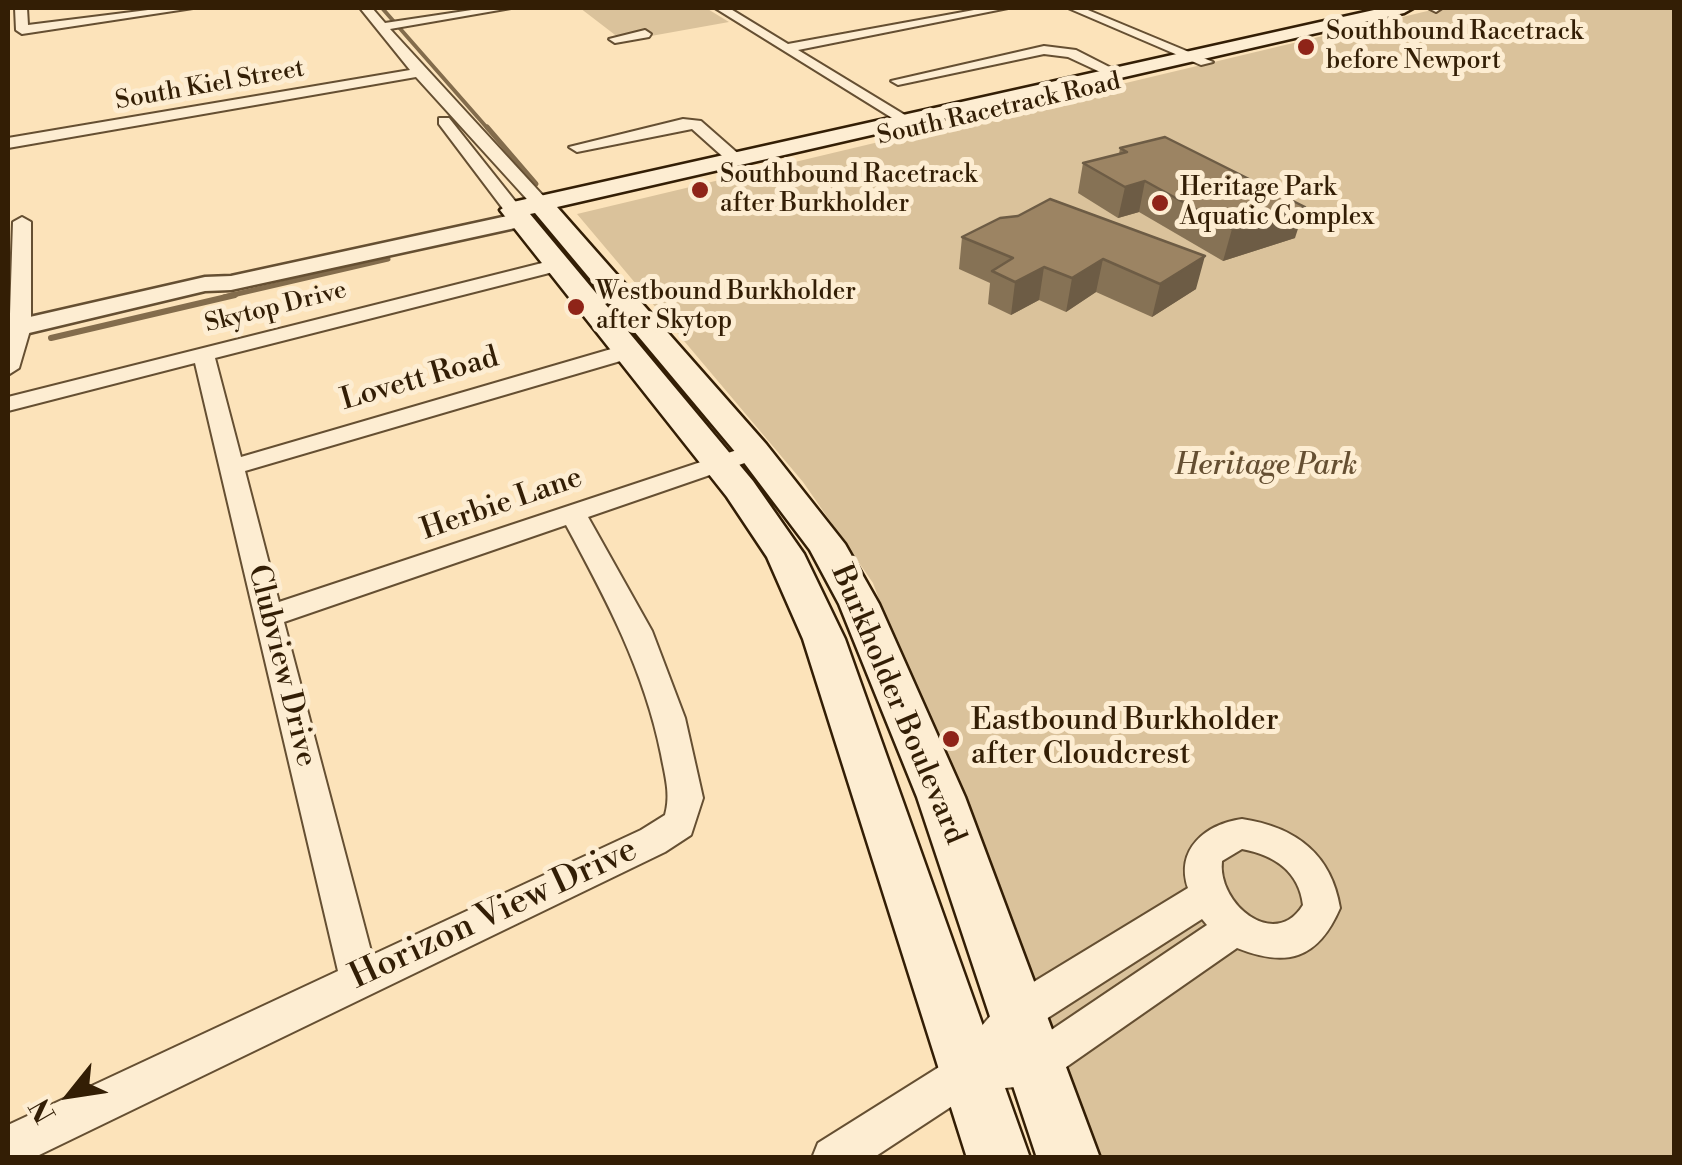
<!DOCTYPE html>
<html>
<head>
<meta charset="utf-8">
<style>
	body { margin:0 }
	#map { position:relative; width:1682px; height:1165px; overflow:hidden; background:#fce3ba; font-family:"Libre Bodoni",serif }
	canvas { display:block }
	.frame { position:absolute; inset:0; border:10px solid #331e05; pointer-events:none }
	.north { position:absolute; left:20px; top:1045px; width:100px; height:100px; -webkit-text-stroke:8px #fdedd2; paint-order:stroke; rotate:240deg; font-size:28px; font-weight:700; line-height:40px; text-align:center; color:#331e05 }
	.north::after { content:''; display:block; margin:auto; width:35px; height:45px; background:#331e05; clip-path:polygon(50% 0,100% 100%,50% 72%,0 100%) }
</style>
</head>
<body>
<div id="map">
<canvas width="1682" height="1165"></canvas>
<div class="frame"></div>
<div class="north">N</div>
</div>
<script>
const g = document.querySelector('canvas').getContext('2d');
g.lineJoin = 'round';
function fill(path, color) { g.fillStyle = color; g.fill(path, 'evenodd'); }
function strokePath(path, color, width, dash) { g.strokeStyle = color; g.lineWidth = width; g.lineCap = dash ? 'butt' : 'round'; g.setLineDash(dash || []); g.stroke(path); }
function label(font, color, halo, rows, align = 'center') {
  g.font = font + ' "Libre Bodoni",serif'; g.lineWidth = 10; g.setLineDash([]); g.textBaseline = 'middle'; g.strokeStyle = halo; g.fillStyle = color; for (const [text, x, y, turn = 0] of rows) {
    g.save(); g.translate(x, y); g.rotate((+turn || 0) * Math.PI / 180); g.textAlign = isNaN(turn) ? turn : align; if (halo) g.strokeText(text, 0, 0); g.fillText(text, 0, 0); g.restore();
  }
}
fill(new Path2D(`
	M580,8H706L729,22L623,41Z
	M1440,8H1674V1157H1084L873,583L803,482L577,214Z`), '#dac29b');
strokePath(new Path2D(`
	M382,8L489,130`), '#836c4c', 4);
strokePath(new Path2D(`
	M487,127L536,184
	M224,297L388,259`), '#836c4c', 5);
strokePath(new Path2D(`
	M51,338L235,295`), '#836c4c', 6);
const minor = new Path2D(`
	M15,8H27L28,25L164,8H193L22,34L16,30Z
	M360,8H372L385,23L485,8H511L390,29L547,200V208H535L416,77L8,148V138L410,70Z
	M715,8H729L788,44L985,8H1008L798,50L923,126V132L918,134Z
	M1068,8H1083L1213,62L1201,65Z
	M1428,8H1442L1436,12Z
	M645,30L651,34L649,37L615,43L609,39Z
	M1044,46L1076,50L1123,74L1111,77L1068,57L1044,54L898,85L891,81Z
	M439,118H449L519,206V214H507L439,124Z
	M683,119L701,121L742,157V163H730L692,129L577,152L569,147Z
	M22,217L31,222V327L19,368L8,375L13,222Z
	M558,259L567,265L565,269L215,358L241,457L618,347H634L637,352L634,357L245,471L279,602L746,447H762L766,452L762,457L588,517L652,631L685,718L703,798L691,835L665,852L33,1158H8V1125L338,971L195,363L8,411V397ZM566,525C606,599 644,670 661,754C665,776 671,794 665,815L641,830L372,955L284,622Z
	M1242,819C1295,827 1331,853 1340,908C1318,959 1287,968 1237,948L1049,1079L1035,1085L975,1091L873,1158H812L818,1143L955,1057L1004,1000L1188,888C1175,849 1206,824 1242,819ZM1242,849C1274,855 1299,871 1303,905C1275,951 1217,904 1222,861ZM1202,919L1207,925L1029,1045L1016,1046L1032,1028Z`);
const tertiary = new Path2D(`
	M521,213L532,220L529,225L231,290L205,291L8,338V322L205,277L231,276Z`);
const secondary = new Path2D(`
	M1383,8H1413L1404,13L557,207L766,444L845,544L879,604L965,797L1100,1158H1037L917,797L839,604L810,550L742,460L535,213L530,214L753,481L804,554L845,639L1030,1158H967L803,639L767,557L727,497L500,210L513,202Z`);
strokePath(minor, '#654f32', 4);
strokePath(tertiary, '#654f32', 5);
strokePath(secondary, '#331e05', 5);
fill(minor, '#fdedd2');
fill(tertiary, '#fdedd2');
fill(secondary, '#fdedd2');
fill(new Path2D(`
	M1120,148L1295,238L1223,261L1139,212L1118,218L1078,193L1083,163L1119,154Z
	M1018,216L1196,289L1152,317L1096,292L1066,312L1039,300L1011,315L988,304L990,283L959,269L962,237Z`), '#867255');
fill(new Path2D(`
	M1145,181L1139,212L1118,218L1125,187Z
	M1305,207L1295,238L1223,261L1232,229Z
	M1205,256L1196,289L1152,317L1160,284Z
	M1103,259L1096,292L1066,312L1072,278Z
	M1044,267L1039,300L1011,315L1015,282Z`), '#6d5c45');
const building = new Path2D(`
	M1165,137L1305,207L1232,229L1145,181L1125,187L1083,163L1127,152L1120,148Z
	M1050,199L1205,256L1160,284L1103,259L1072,278L1044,267L1015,282L992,271L1013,258L962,237L1000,218L1018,216Z`);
fill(building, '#9c8463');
strokePath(building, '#6d5c45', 2.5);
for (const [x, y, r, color] of [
	[1306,47,10,"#8f2418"],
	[700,190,10,"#8f2418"],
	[1160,203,10,"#8f2418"],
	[576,307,10,"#8f2418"],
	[951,739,10,"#8f2418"]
]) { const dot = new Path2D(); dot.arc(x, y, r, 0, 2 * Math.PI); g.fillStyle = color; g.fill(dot); strokePath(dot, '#fdedd2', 4); }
label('25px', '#331e05', '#fdedd2', [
	["Southbound Racetrack",1326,33],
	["before Newport",1326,62],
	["Southbound Racetrack",720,176],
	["after Burkholder",720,205],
	["Heritage Park",1180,189],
	["Aquatic Complex",1180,218],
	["Westbound Burkholder",596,293],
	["after Skytop",596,322]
], 'left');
label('25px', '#331e05', '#fdedd2', [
	["South Kiel Street",210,86,-10],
	["South Racetrack Road",999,110,-13],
	["Skytop Drive",276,308,-14]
]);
label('30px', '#331e05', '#fdedd2', [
	["Lovett Road",420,380,-16],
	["Herbie Lane",502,505,-19],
	["Clubview Drive",281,666,76],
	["Burkholder Boulevard",897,705,67]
]);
label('italic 30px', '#654f32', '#fdedd2', [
	["Heritage Park",1266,467]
]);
label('30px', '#331e05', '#fdedd2', [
	["Eastbound Burkholder",971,722],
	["after Cloudcrest",971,756]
], 'left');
label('35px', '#331e05', '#fdedd2', [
	["Horizon View Drive",494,915,-25]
]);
</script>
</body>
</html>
